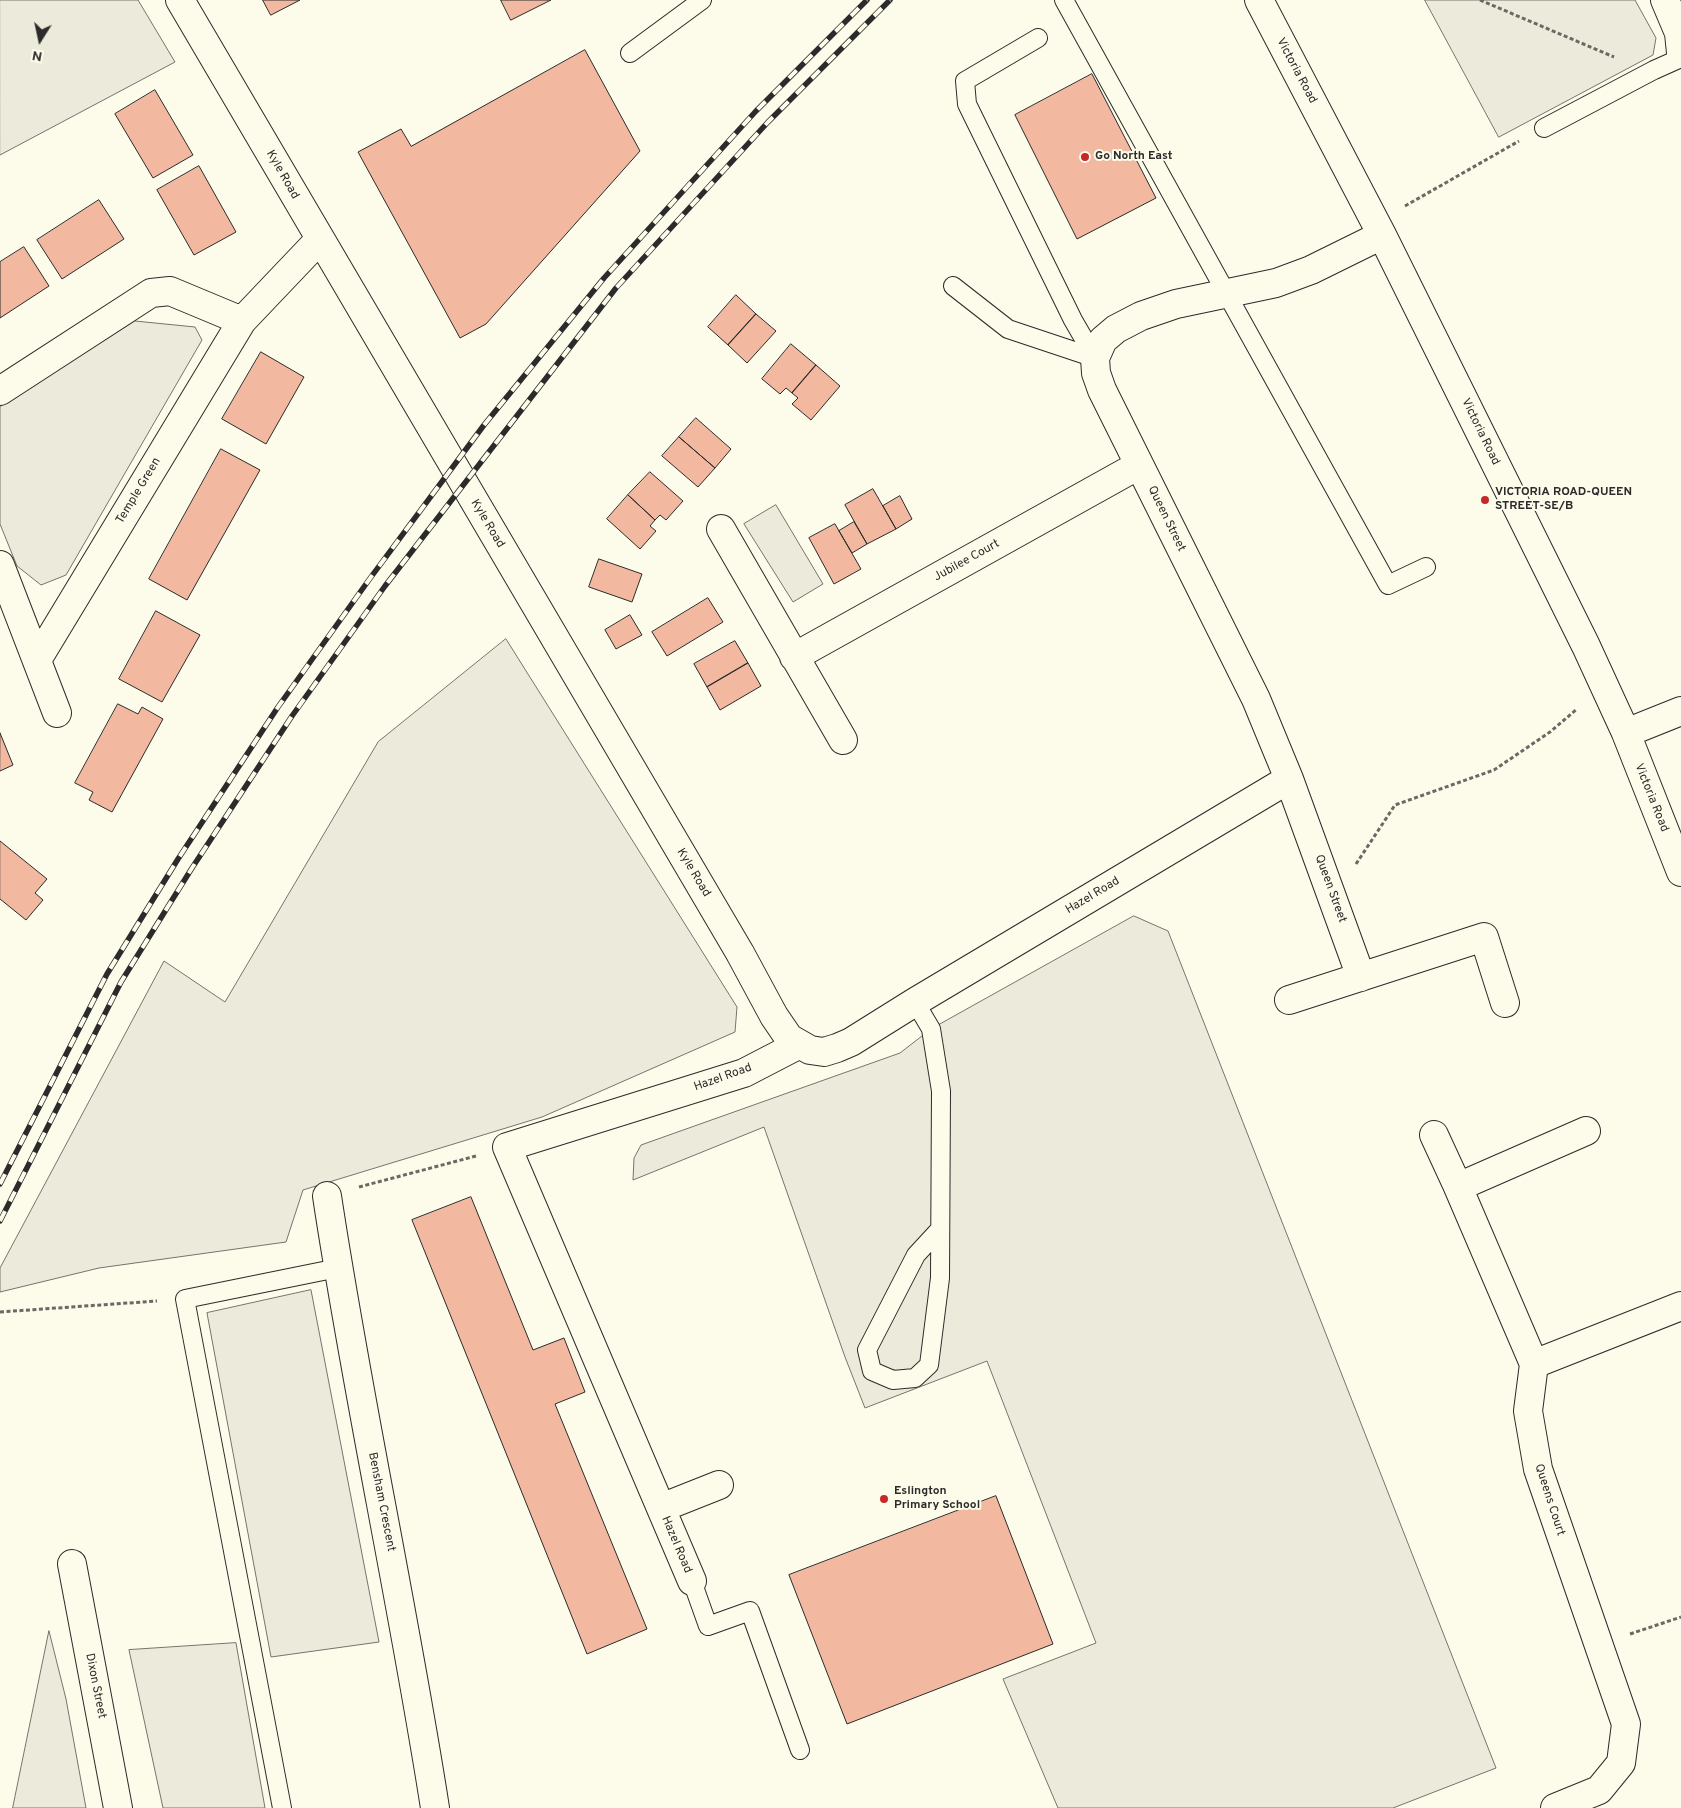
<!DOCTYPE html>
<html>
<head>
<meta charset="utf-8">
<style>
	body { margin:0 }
	#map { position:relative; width:1681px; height:1808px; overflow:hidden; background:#fdfbea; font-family:Overpass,sans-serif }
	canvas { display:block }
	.north { position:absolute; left:15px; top:15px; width:50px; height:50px; -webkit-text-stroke:4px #fdfbea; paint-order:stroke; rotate:190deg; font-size:14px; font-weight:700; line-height:20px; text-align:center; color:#2b2b2b }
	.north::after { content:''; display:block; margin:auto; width:18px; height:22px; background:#2b2b2b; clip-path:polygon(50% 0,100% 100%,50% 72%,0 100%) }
</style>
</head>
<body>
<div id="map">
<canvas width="1681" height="1808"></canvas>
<div class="north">N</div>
</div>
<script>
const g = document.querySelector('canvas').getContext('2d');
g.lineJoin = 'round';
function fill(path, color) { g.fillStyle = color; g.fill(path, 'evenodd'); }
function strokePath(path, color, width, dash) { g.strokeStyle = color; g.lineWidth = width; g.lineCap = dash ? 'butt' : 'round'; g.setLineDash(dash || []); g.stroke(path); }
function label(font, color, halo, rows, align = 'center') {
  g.font = font + ' Overpass,sans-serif'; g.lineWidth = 4; g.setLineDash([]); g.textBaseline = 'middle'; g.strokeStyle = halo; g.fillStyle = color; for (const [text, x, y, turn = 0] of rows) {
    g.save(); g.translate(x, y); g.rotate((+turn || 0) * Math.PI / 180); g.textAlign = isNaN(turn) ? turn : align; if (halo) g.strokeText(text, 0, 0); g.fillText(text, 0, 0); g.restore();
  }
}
const green = new Path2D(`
	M1425,0H1635L1656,38L1653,55L1499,137Z
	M135,321L195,327L202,340L66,575L41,585L17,566L0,524V407Z
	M776,505L823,584L793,602L744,524Z
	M506,639L737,1007L735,1032L542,1117L303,1190L286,1242L99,1268L0,1292V1268L164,961L225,1002L378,742Z
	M1134,916L1168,931L1496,1768L1393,1808H1058L1003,1679L1096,1643L987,1361L865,1408L845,1357L764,1127L633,1180L634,1158L641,1145L900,1053L931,1029Z
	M311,1290L379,1642L271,1657L207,1313Z
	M49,1631L66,1699L86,1808H13Z
	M236,1643L265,1808H163L129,1650Z`);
fill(green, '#ecebdb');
strokePath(green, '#74746e', 1);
const parking = new Path2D(`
	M0,0H138L175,62L0,155Z`);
fill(parking, '#eceadb');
strokePath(parking, '#74746e', 1);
const building = new Path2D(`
	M263,0H300L271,15Z
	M501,0H551L511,20Z
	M585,50L640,151L486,324L460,338L358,152L401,129L411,146Z
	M1092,74L1156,198L1077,239L1015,115Z
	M155,90L193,155L153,178L115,114Z
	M199,166L236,232L194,255L157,190Z
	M99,200L124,239L62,279L37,240Z
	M24,247L49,286L0,318V262Z
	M736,295L756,314L728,345L708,327Z
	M756,314L776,331L747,363L728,345Z
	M791,344L816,365L792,393L786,388L780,394L762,379Z
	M261,352L304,377L266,444L222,419Z
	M816,365L840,386L811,420L792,404L798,398L792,393Z
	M696,418L731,449L715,468L679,437Z
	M679,437L715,468L698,487L662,456Z
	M221,449L260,470L187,600L149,579Z
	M650,472L683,501L666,520L660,515L655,520L628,495Z
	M873,489L896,529L867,544L845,505Z
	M628,495L655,520L650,526L656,531L640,549L607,519Z
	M900,496L912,519L896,529L883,506Z
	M854,522L867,544L852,553L839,531Z
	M835,524L861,569L834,584L809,538Z
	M599,559L642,574L632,602L589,587Z
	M708,598L723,622L667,656L652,632Z
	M156,611L200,635L162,702L119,679Z
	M630,615L642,635L616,649L605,630Z
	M735,641L748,663L707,687L694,664Z
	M748,663L761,686L720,710L707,687Z
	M118,704L138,714L142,707L163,719L112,812L89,800L93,792L75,783Z
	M0,733L13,765L0,771Z
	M0,841L47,879L35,893L43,900L26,920L0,899Z
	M471,1197L533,1350L564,1338L585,1392L555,1404L647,1629L587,1654L412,1220Z
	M996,1496L1053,1644L847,1724L789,1575Z`);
fill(building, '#f2b8a0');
strokePath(building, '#2b2b2b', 1);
const lane = new Path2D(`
	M1064,0L1388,585L1426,567
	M1038,38L965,81L967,104L1073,320L1095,358
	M630,53L702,0
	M1544,128L1654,70L1681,58
	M953,286L1008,329L1095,358
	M915,1002L931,1029L941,1091L940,1278L929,1365L915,1378L893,1380L872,1371L867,1350L916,1255L940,1229
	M692,1581L708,1626L750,1611L800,1750
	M282,1808L185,1299L338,1268`);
const street = new Path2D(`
	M180,0L740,953L774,1016L789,1038L810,1050L824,1052L837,1048L851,1042L915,1002L1289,779
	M1259,0L1382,235L1586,646L1626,733L1681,872
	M1665,0L1679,33L1681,53
	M0,391L151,293L170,291L242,321
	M721,529L843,740
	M0,565L57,713
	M794,657L1139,465
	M37,660L242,321L320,239
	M1626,733L1681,711
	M1361,977L1289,779L1256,699L1102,390L1096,373L1095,358L1103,340L1116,329L1141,316L1176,304L1276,283L1311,270L1382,235
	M1289,1000L1484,937L1505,1003
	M1434,1135L1458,1187L1534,1364L1528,1411L1538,1469L1626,1724L1621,1763L1599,1790L1555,1808
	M1458,1187L1586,1131
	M327,1196C358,1401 403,1603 435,1808
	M1534,1364L1681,1306
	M661,1508L719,1485
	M72,1564L118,1808
	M692,1581L507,1147L744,1073L798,1045`);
strokePath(lane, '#2b2b2b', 20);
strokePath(street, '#2b2b2b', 30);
strokePath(new Path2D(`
	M1480,0L1614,57
	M1405,206L1519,141
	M1356,864L1395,805L1494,770L1550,732L1577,709
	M359,1187L476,1156
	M0,1312L157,1301
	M1630,1634L1681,1617`), '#6a6964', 3, [4, 2.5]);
strokePath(lane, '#fdfbea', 18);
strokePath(street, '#fdfbea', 28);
const rail = new Path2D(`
	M0,1184L107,974L178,859L278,707L371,577L484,425L604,278L756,111L867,0
	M0,1221L121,982L192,868L292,716L385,586L616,288L768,122L890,0`);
strokePath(rail, '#2b2b2b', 5.5);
strokePath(rail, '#fdfbea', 4, [11]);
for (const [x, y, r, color] of [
	[1085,157,5,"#c62828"],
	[1485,500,5,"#c62828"],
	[884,1499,5,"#c62828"]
]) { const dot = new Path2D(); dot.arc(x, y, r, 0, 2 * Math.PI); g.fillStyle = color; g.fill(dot); strokePath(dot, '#fdfbea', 2); }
label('12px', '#2b2b2b', '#fdfbea', [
	["Victoria Road",1296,71,62],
	["Kyle Road",282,175,60],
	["Victoria Road",1480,432,64],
	["Temple Green",139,491,-59],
	["Queen Street",1166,519,64],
	["Kyle Road",487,524,59],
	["Jubilee Court",967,561,-29],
	["Victoria Road",1651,798,68],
	["Kyle Road",693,873,59],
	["Queen Street",1330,889,70],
	["Hazel Road",1093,896,-31],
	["Hazel Road",723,1078,-20],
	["Queens Court",1549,1500,72],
	["Bensham Crescent",381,1502,79],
	["Hazel Road",676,1545,67],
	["Dixon Street",95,1686,79]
]);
label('bold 12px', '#2b2b2b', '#fdfbea', [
	["Go North East",1095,157],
	["VICTORIA ROAD-QUEEN",1495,493],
	["STREET-SE/B",1495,507],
	["Eslington",894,1492],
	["Primary School",894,1506]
], 'left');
</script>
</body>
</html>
